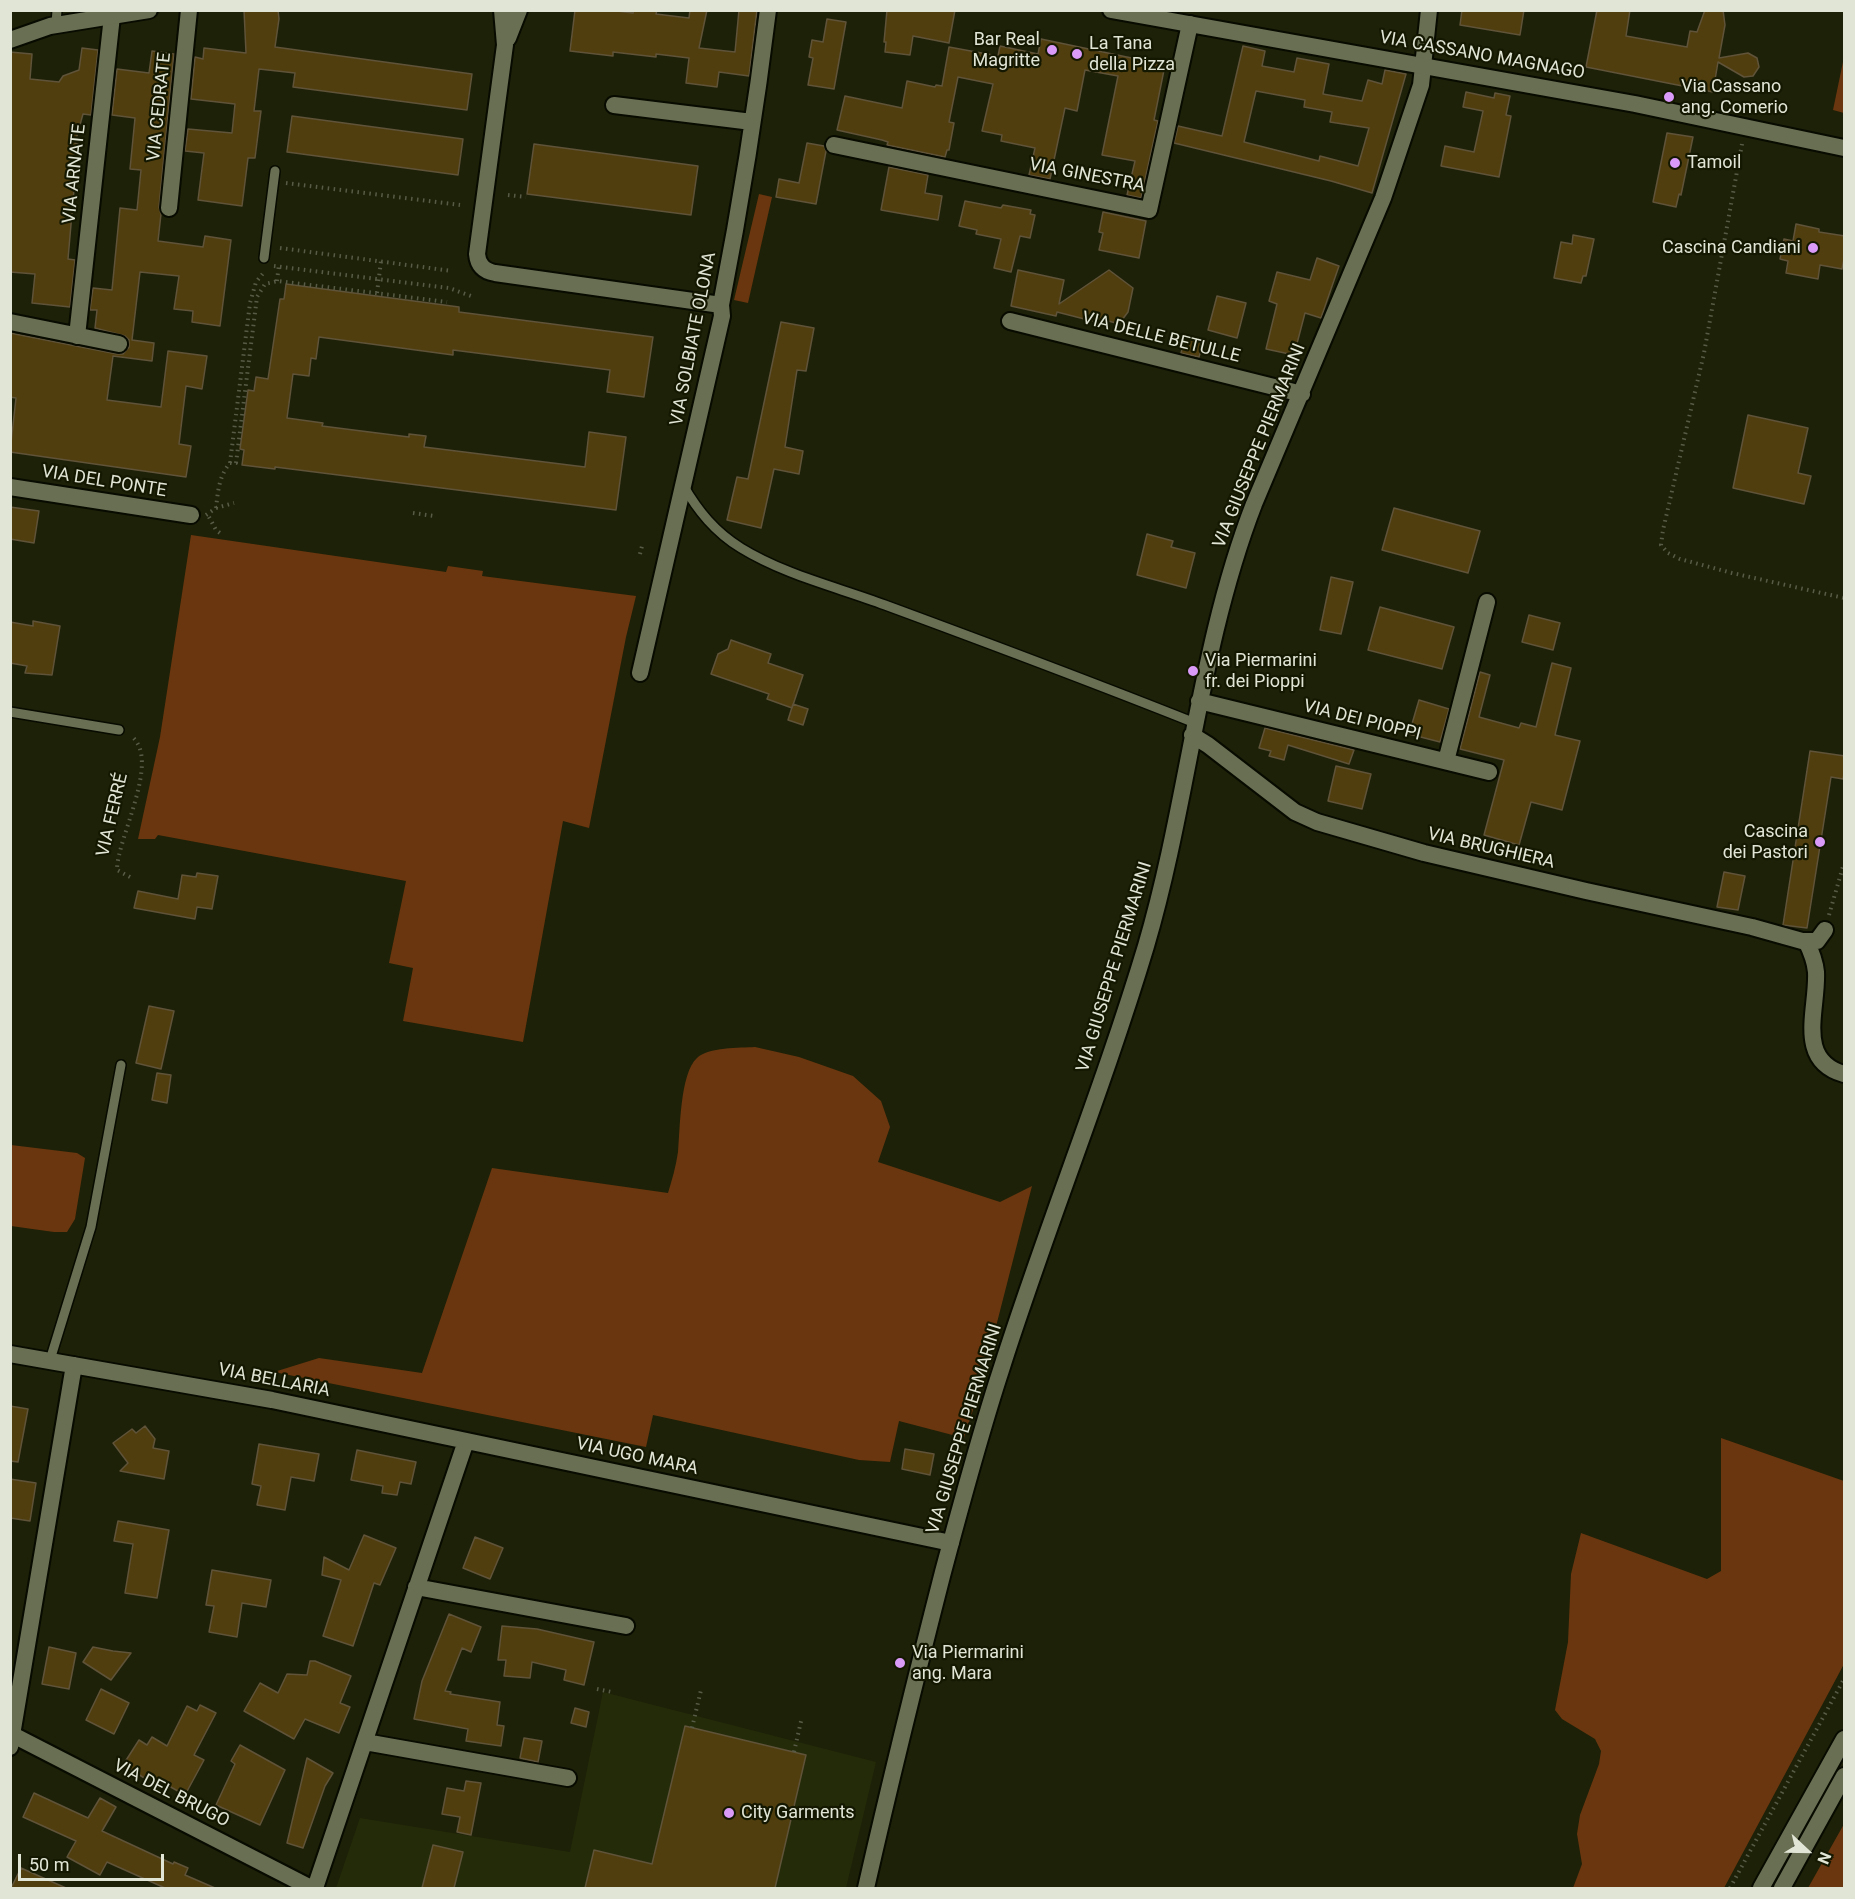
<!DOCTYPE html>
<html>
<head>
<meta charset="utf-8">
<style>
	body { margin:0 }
	#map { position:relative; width:1855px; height:1899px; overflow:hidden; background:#1d2108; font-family:Roboto,sans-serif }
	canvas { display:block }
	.frame { position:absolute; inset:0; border:12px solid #e1e5d5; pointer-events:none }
	.north { position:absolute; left:1777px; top:1821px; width:60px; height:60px; -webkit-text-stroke:4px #141801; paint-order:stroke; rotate:112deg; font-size:16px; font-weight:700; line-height:24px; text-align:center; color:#e1e5d5 }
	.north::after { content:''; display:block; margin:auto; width:21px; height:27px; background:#e1e5d5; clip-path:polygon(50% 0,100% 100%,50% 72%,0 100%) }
	.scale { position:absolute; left:18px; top:1854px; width:146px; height:27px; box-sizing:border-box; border:3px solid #e1e5d5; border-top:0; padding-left:8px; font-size:18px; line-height:21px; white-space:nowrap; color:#e1e5d5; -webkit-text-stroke:4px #141801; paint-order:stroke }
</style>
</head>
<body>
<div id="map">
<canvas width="1855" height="1899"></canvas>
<div class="frame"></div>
<div class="north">N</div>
<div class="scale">50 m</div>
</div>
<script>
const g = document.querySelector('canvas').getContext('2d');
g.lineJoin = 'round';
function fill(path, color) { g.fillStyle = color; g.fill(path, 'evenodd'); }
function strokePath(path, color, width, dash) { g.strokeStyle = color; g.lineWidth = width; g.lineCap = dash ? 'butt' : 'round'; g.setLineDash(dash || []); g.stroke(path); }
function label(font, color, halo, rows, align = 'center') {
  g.font = font + ' Roboto,sans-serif'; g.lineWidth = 4.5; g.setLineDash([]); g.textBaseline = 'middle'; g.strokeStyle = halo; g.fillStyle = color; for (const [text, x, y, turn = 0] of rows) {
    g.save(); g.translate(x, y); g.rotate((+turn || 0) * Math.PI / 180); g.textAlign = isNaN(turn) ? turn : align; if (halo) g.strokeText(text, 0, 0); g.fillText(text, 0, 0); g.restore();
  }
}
fill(new Path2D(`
	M603,1692L876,1762L846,1888H336L360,1818L570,1852Z`), '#242b09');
fill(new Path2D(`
	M1844,57V113L1833,110Z
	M759,194L772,197L748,303L734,300Z
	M191,535L446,572L448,566L483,571L482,576L636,596L626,637L589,828L563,821L523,1042L403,1021L413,968L389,963L406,881L158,835L155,839H138L160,737Z
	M755,1047L799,1057L853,1076L881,1101L890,1127L878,1162L1000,1202L1032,1186L981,1385L964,1438L899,1421L890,1462L859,1460L653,1415L646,1447L274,1372L319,1358L422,1373L492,1168L668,1193C672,1180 676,1166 678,1152C680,1130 680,1073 697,1058C708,1047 740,1048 755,1047Z
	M11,1145L77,1153L85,1158L75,1219L67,1232H54L11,1226Z
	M1721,1438L1844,1481V1664L1724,1888H1573L1582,1864L1577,1834L1580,1815L1599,1764L1601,1751L1595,1739L1562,1719L1555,1710L1568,1642L1571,1574L1581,1533L1707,1579L1721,1571Z
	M1844,1824V1888H1808Z`), '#6a360f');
const building = new Path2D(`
	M244,10H278L279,19L275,47L472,74L467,110L293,87L295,73L259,69L254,111H261L255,158H248L242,206L198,200L204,153L185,151L188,129L232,133L235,104L191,99L195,57L203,59L204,48L246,53Z
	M575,10H609L633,13L634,10H657L656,14L689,18L690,10H707L699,48L735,52L739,10H757L749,76L719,72L717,87L686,83L689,58L656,54V57L613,52V56L570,51Z
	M887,10H955L949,43L913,36L910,55L885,52L886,42H884Z
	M1462,10H1524L1520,35L1460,25Z
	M1597,10H1630L1626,36L1687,47L1690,31L1697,32L1705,10H1723L1725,25L1719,58L1748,53L1757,58L1759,67L1753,76L1744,77L1718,62L1713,92L1586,67Z
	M827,19L846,22L834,89L808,85L813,58L809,57L812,40L823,42Z
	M1041,39L1165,65L1154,120L1158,121L1141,198L1127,195L1135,161L1102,155L1118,76L1085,70L1077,111L1065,108L1050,179L1029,175L1035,148L1001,141L1002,135L982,131L993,84L958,77L949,122L954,123L949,150H947L945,157L887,145L888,142L882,140L837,130L845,96L902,108L907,81L935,87L936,85L942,86L949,47L998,56L1000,46L1038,54Z
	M1243,46L1265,51L1262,66L1294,72L1297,58L1329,64L1323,94L1362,101L1368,80L1382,84L1385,70L1406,74L1372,193L1331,181L1174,143L1178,126L1222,136ZM1256,91L1305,100L1304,107L1332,112L1330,122L1369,128L1358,166L1320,156L1319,161L1244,142Z
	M82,48L98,50L91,115L83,114L75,143L78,144L68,259L75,260L70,307L32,303L35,274L10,272V52L32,54L30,79L59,82L63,76L79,70Z
	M152,51L174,54L159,207L161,214L158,241L203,247L205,236L231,240L220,326L192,322L193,311L174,309L179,276L140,272L132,340L154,343L152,361L113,356L107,400L161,407L168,351L207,356L202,389L186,386L179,444L191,446L186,477L10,452L16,398L10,397V333L117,354H123L129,347V340L125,336L95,328L97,310H90L93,288L112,290L120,208L137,210L141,170L130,169L135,118L112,115L117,69L149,73Z
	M1466,92L1494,98L1495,93L1510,96L1506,115L1511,116L1499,177L1441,166L1445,146L1474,152L1483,111L1463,107Z
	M292,116L463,139L458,175L287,152Z
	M1667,133L1693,137L1681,195L1679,194L1676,207L1653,202Z
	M807,143L824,146L826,151L816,204L776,197L779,179L799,183Z
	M534,144L698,166L691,215L527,194Z
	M889,167L928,175L925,193L942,196L938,220L881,210Z
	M965,201L1001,208L1003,205L1031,210L1030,214L1035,215L1030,238L1020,236L1011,272L994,268L1001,239L976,234L977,230L959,226Z
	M1103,212L1146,221L1139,258L1099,250L1103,233L1099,232Z
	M1796,224L1819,229V232L1845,236V254L1842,269L1820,265L1818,279L1786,273L1788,261L1780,259L1784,239L1793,241Z
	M1573,235L1594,239L1586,276H1583L1581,283L1554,278L1561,242L1572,244Z
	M1317,258L1339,266L1321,318L1305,313L1294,355L1266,349L1277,304L1269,301L1277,272L1310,280Z
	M1018,270L1064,280L1059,304L1109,270L1133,288L1128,312L1119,324L1105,320L1100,323L1057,312L1056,316L1011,306Z
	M286,284L459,307V312L653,337L644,397L607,392L610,370L453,350V355L319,337L316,359L311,358L309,376L293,374L287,418L323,423L322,426L409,437V434L426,436L424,447L585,467L589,432L626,437L616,510L275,467V469L242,465L244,450L240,449L248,390L254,391L256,377L268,379L280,299H284Z
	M1217,296L1246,303L1237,338L1208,330Z
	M781,322L814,328L806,371L797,370L785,447L803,451L799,474L774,469L761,528L727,520L737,477L748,479Z
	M1186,335L1204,340L1199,357L1181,353Z
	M1748,415L1808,428L1798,473L1811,476L1804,504L1733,488Z
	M10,507L39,511L34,543L10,539Z
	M1394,508L1480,531L1468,573L1382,550Z
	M1147,534L1173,541L1171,547L1195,553L1186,588L1137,575Z
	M1331,577L1353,582L1341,634L1320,630Z
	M1380,607L1454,627L1442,669L1368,650Z
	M1529,615L1560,623L1553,650L1522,642Z
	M33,621L60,626L52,675L25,673L27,666L10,663V622L33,626Z
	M731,640L771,654L768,663L803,675L792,708L767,699L769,694L711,674L718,654L728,649Z
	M1552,663L1571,668L1555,735L1580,741L1562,810L1531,802L1519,845L1484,835L1504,760L1460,749L1480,672L1490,675L1479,717L1519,728L1521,723L1536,727Z
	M1419,700L1449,709L1440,742L1409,734Z
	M793,704L808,709L803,725L788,720Z
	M1265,728L1354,750L1349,764L1288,745L1284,760L1269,756L1271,751L1259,748Z
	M1810,751L1845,756V769L1843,779L1831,777L1807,928L1783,925Z
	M1336,766L1371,774L1362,809L1328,801Z
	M1724,872L1745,876L1738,910L1717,907Z
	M197,873L218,876L212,909L197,907L195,919L134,908L138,891L178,899L182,875L196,877Z
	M149,1006L174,1011L161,1069L136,1063Z
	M157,1073L171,1075L167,1103L152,1100Z
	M10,1406L28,1409L18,1462L10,1461Z
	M145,1426L155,1439L153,1448L169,1451L164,1479L120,1471L128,1463L113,1443L132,1429L136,1433Z
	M259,1444L319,1454L314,1481L291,1477L285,1510L257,1505L261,1486L252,1484Z
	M905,1449L934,1454L930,1475L902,1469Z
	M357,1450L416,1462L411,1484L400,1482L397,1495L382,1493L383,1486L351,1480Z
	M10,1479L36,1483L30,1521L10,1518Z
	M118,1521L169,1530L157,1598L125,1593L133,1544L114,1541Z
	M364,1535L396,1548L380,1585L374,1583L353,1646L323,1636L341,1580L322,1575L324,1557L349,1570Z
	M475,1537L503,1548L490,1579L463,1568Z
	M212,1570L271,1580L266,1607L242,1603L237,1637L209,1632L214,1606L206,1605Z
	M449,1614L481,1627L471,1652L462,1648L445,1691L451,1692L450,1694L500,1702L497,1725L504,1726L501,1746L466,1741L468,1729L414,1719L422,1681Z
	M502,1626L537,1629L594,1642L584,1685L564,1680L566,1670L532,1662L530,1678L504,1676L506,1660H498Z
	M49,1647L76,1653L69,1689L42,1684Z
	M93,1647L113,1651L131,1653L111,1680L83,1662Z
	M310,1661H315L351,1676L340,1703L350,1707L339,1733L305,1719L294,1739L244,1711L260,1683L278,1693L287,1674L307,1675Z
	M101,1689L129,1703L114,1734L86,1720Z
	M200,1705L216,1713L194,1755L204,1760L185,1795L149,1775L146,1779L123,1765L139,1740L147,1745L152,1737L167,1746L187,1706L197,1711Z
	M575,1708L589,1712L586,1727L571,1723Z
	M685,1726L806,1755L775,1888H585L594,1850L652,1864Z
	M524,1738L542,1741L538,1762L520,1758Z
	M240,1745L285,1770L260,1825L216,1805L235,1764L231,1761Z
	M307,1758L333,1773L325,1786L303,1848L287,1843Z
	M466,1781L481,1783L471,1835L457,1832L460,1817L442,1814L447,1788L464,1791Z
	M34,1793L88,1818L100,1798L116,1807L102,1831L173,1864L174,1862L188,1868L185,1875L215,1888H165L107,1862L100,1875L67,1857L76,1841L23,1817Z
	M433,1845L463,1852L454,1888H422Z
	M21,1868L66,1888H11Z`);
fill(building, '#513e0f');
strokePath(building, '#5f5339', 1.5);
const service = new Path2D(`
	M56,24L57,10
	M264,258L275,171
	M683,485C698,511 715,532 741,548C785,575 837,587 885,605C988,643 1092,682 1195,723
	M10,712L119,730
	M50,1360L91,1227L121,1065`);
const minor = new Path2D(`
	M502,10L505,45L477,254C478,265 484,271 495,273L721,305
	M508,38L519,10
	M614,105L752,122
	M834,145L1149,210L1190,24
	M169,208L189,10
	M1010,321L1302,394
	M10,322L119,344
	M77,336L112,16
	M10,487L191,515
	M640,673L722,316L721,305C740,208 756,109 768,10
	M1199,701L1489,772
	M1192,735L1208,745L1295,812L1317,822L1424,853L1586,891L1752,927L1802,941H1817L1825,930
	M1446,761L1487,602
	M1806,941C1811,951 1815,961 1816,972C1818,1009 1795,1060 1844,1074
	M10,1354L272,1400L951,1543
	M416,1587L626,1626
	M13,1735L311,1888
	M365,1742L568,1778
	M10,1747L74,1365
	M315,1888L466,1441
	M866,1888C890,1783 916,1677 943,1572C961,1505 979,1437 1001,1370C1046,1228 1103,1089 1146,946C1189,800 1199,646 1254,504L1383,198L1421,85L1429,10`);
const tertiary = new Path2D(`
	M1111,10L1635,104L1844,148
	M10,40L50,26L149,10
	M1761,1888L1844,1739
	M1782,1888L1844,1776`);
strokePath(service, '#070b00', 12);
strokePath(minor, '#070b00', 20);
strokePath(tertiary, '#070b00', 20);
strokePath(new Path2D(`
	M1742,144L1704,353L1663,530L1661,545L1668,553L1680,559L1732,573L1844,598
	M286,183L460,205
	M508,195L526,197
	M280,248L452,271
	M274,266L449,288L471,296
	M277,281L279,264
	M377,293L381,261
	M230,463L250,303L256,282L265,271
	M216,508L234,503
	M413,513L434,516
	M206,515L216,508C218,491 219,476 230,463H236L257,297L265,284L278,281L447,302
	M209,517L216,530L220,533
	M640,554L642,546
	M130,877L117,870C117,838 162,759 131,736
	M1829,915L1844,863
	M597,1689L612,1692
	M692,1728L701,1690
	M794,1752L802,1717
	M1730,1888L1844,1679`), '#585c46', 4, [1.5, 4.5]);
strokePath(service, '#696f53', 9);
strokePath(minor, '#696f53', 16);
strokePath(tertiary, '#696f53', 16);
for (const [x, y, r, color] of [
	[1052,50,6,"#da9af7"],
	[1077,54,6,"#da9af7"],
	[1669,97,6,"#da9af7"],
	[1675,163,6,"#da9af7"],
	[1813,248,6,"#da9af7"],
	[1193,671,6,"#da9af7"],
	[1820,842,6,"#da9af7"],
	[900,1663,6,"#da9af7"],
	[729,1813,6,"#da9af7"]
]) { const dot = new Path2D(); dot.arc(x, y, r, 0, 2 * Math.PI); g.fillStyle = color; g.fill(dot); strokePath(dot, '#141801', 2); }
label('18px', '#e1e5d5', '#141801', [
	["Bar Real",1040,40,"right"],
	["Magritte",1040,61,"right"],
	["La Tana",1089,44],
	["della Pizza",1089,65],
	["Via Cassano",1681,87],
	["ang. Comerio",1681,108],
	["Tamoil",1687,163],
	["Cascina Candiani",1801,248,"right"],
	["Via Piermarini",1205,661],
	["fr. dei Pioppi",1205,682],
	["Cascina",1808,832,"right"],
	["dei Pastori",1808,853,"right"],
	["Via Piermarini",912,1653],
	["ang. Mara",912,1674],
	["City Garments",741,1813]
], 'left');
label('18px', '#e1e5d5', '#141801', [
	["VIA CASSANO MAGNAGO",1482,56,10],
	["VIA CEDRATE",160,107,-84],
	["VIA ARNATE",75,174,-84],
	["VIA GINESTRA",1087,176,11],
	["VIA DELLE BETULLE",1161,338,14],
	["VIA SOLBIATE OLONA",694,339,-79],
	["VIA GIUSEPPE PIERMARINI",1260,446,-68],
	["VIA DEL PONTE",104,482,9],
	["VIA DEI PIOPPI",1362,721,14],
	["VIA FERRÉ",113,815,-77],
	["VIA BRUGHIERA",1491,849,13],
	["VIA GIUSEPPE PIERMARINI",1115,967,-73],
	["VIA BELLARIA",274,1381,11],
	["VIA GIUSEPPE PIERMARINI",965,1429,-73],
	["VIA UGO MARA",637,1457,12],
	["VIA DEL BRUGO",171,1794,27]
]);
</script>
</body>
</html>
